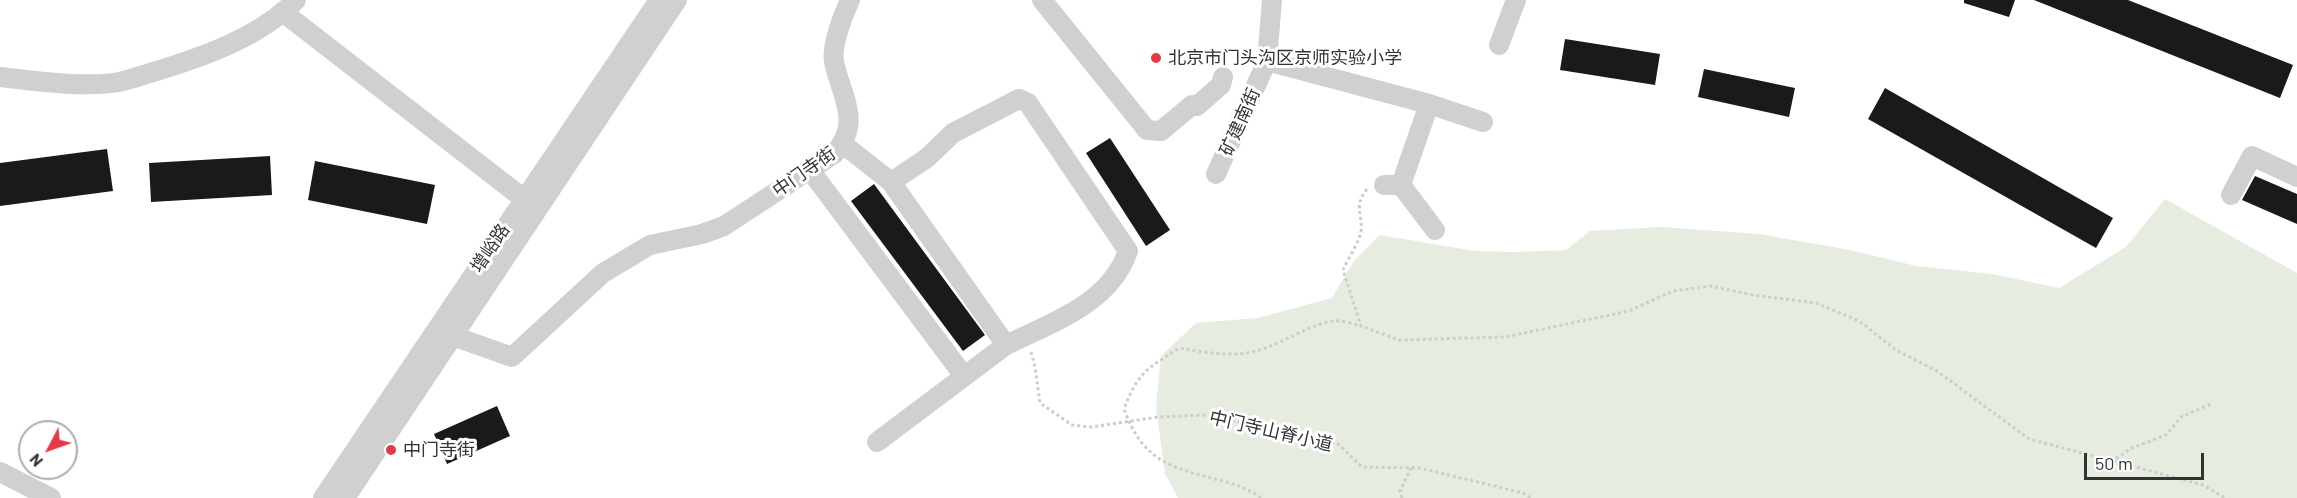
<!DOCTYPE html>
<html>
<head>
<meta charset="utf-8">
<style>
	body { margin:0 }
	#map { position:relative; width:2297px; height:498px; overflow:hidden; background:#fff; font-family:Barlow,sans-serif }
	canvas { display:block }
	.north { position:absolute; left:18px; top:420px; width:60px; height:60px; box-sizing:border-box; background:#fff; border:2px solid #adadad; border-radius:50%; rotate:229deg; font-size:16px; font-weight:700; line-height:24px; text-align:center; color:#333 }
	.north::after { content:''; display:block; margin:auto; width:21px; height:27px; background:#e63946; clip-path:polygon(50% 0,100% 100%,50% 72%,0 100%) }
	.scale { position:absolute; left:2084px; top:453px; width:120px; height:27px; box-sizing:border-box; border:3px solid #333; border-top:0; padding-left:8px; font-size:18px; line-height:21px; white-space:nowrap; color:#333; -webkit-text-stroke:4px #fff; paint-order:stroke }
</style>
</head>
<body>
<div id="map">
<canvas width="2297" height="498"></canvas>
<div class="north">N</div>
<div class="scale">50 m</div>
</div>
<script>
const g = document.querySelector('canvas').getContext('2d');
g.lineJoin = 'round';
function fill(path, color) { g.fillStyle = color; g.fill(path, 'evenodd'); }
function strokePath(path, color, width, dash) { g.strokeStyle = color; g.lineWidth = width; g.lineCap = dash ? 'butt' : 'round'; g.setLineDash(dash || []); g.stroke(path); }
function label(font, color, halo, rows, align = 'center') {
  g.font = font + ' Barlow,"Noto Sans SC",sans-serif'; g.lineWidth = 6; g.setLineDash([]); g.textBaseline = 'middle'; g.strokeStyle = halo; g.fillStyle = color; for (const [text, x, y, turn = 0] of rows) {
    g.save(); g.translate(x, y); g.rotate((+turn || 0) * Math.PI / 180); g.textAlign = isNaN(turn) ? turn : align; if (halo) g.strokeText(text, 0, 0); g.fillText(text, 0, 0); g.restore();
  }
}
fill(new Path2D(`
	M2165,199L2297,273V498H1178L1165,474L1156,406L1161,356L1196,323L1258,318L1332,298L1354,261L1380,235L1475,251L1516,252L1566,250L1590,231L1661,227L1759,234L1850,250L1916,266L1992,274L2059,288L2126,247Z`), '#e6ecdf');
fill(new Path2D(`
	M1964,0H2015L2009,17L1964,3Z
	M2034,0H2128L2293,65L2280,98Z
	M1565,39L1660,54L1655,85L1560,70Z
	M1704,69L1795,88L1789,117L1698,97Z
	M1885,88L2113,218L2096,248L1868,119Z
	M1110,138L1170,230L1146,246L1086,153Z
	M107,149L113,191L0,206V163Z
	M270,156L272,195L151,202L149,163Z
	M315,161L435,185L427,224L308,200Z
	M2255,176L2297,194V224L2242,200Z
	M874,184L985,335L963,351L851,201Z
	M497,406L510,436L447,464L434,434Z`), '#1a1a1a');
strokePath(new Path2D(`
	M1367,189C1353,207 1363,214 1361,231C1360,241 1347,260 1343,270L1361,326L1399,340L1505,337L1629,311L1673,291L1710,286L1753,295L1816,303L1859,321L1896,350L1937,371L2029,439L2203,485L2225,498
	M1031,352L1035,367L1040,403L1072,425L1091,427L1158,417L1207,415L1337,443L1362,467L1420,468L1523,493L1531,498
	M2111,462L2132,448L2166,435L2181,417L2211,404
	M1261,498C1248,488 1234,484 1219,480C1169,467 1143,461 1124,409C1138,372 1147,369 1179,348C1203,352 1228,357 1252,352C1280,346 1306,325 1334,321C1342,320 1353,324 1361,326
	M1402,498L1400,491L1411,468`), '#cdcdcd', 3, [3, 3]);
strokePath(new Path2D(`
	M1042,0L1147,130L1161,131L1192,105L1197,106L1221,85L1223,77
	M284,13L524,199
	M1499,45L1516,0
	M1267,61L1429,104L1483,122
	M0,77C33,81 87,88 119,82C129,80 140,76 150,73C200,58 259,38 296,0
	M843,144L891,182L1006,345C1051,323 1110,304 1128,251L1028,103L1019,99L953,133L927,158L891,182
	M810,170L964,376
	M1216,174L1267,61L1272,0
	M1384,185H1401L1429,104
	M1401,185L1435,230
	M2231,195L2252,156L2297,177
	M453,336L512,357L603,273L650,245L702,234L724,226L834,154C863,122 841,96 834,62C831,46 843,15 850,0
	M877,442L1006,345
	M0,472L51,498
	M323,498L659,0
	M345,498L677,0`), '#d0d0d0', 20);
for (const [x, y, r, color] of [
	[1156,58,6,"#e63946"],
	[391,450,6,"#e63946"]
]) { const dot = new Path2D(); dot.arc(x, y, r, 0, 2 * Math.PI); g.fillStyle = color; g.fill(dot); strokePath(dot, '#fff', 2); }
label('18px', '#333', '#fff', [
	["北京市门头沟区京师实验小学",1168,58],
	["中门寺街",403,450]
], 'left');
label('18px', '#333', '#fff', [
	["矿建南街",1240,122,-66],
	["中门寺街",804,172,-35],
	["增峪路",490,248,-56],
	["中门寺山脊小道",1271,431,13]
]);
</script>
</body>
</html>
